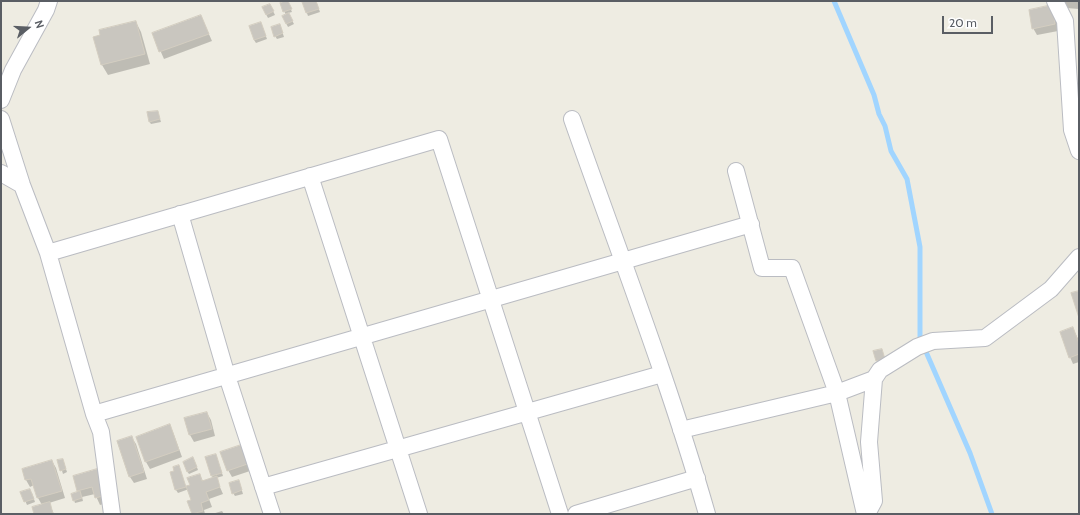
<!DOCTYPE html>
<html>
<head>
<meta charset="utf-8">
<style>
	body { margin:0 }
	#map { position:relative; width:1080px; height:515px; overflow:hidden; background:#eeece2; font-family:Cabin,sans-serif }
	canvas { display:block }
	.frame { position:absolute; inset:0; border:2px solid #5a5e64; pointer-events:none }
	.north { position:absolute; left:8px; top:8px; width:40px; height:40px; -webkit-text-stroke:3px #fff; paint-order:stroke; rotate:72deg; font-size:11px; font-weight:700; line-height:16px; text-align:center; color:#5a5e64 }
	.north::after { content:''; display:block; margin:auto; width:14px; height:18px; background:#5a5e64; clip-path:polygon(50% 0,100% 100%,50% 72%,0 100%) }
	.scale { position:absolute; left:942px; top:16px; width:51px; height:18px; box-sizing:border-box; border:2px solid #5a5e64; border-top:0; padding-left:5px; font-size:12px; line-height:14px; white-space:nowrap; color:#5a5e64; -webkit-text-stroke:3px #fff; paint-order:stroke }
</style>
</head>
<body>
<div id="map">
<canvas width="1080" height="515"></canvas>
<div class="frame"></div>
<div class="north">N</div>
<div class="scale">20 m</div>
</div>
<script>
const g = document.querySelector('canvas').getContext('2d');
g.lineJoin = 'round';
function fill(path, color) { g.fillStyle = color; g.fill(path, 'evenodd'); }
function strokePath(path, color, width, dash) { g.strokeStyle = color; g.lineWidth = width; g.lineCap = dash ? 'butt' : 'round'; g.setLineDash(dash || []); g.stroke(path); }
fill(new Path2D(`
	M287,1L292,12L288,13L294,24L288,27L283,17L286,15L284,11Z
	M307,1H316L320,12L308,16L303,2Z
	M1063,1H1079V9L1066,8Z
	M270,5L275,15L268,18L263,8Z
	M1055,13L1058,31L1037,35L1033,28Z
	M201,16L212,41L164,59L153,34Z
	M136,22L141,32L150,64L108,75L102,65L94,37Z
	M261,23L267,39L256,43L254,40Z
	M281,28L284,37L277,39L275,36Z
	M1078,44H1079V56L1078,54Z
	M158,112L161,122L151,124L149,121Z
	M1073,328L1079,341V362L1073,364L1070,357Z
	M207,413L211,420L215,436L194,442L190,435L185,419Z
	M170,426L173,432L182,457L150,469L146,462L137,437Z
	M132,438L136,444L147,479L134,483L130,477Z
	M222,453L262,467L232,477L228,470Z
	M216,455L223,476L216,478L223,494L209,499L212,507L204,510L205,514H193L189,502L192,501L189,489L178,493L176,490V471L179,467L186,487L191,485L200,475L203,481L213,478L212,476Z
	M63,460L67,472L63,474L59,461Z
	M52,461L56,468L65,498L49,503L54,514H35L42,505L38,498L34,485L30,487L26,480L23,469Z
	M195,462L198,470L189,474L187,471Z
	M103,468L114,501L100,505L95,494L82,497L83,501L75,503L74,500L79,493L78,491Z
	M239,481L243,494L235,496L233,493Z
	M22,493H32L35,502L27,505Z
	M222,511L224,514H212Z`), '#0003');
strokePath(new Path2D(`
	M834,1L874,95L879,114L885,126L891,151L907,179L920,247V338L970,453L992,514`), '#a1d5ff', 5);
const building = new Path2D(`
	M285,1H288L292,9L283,12L280,3Z
	M304,1H316L319,9L306,13L302,2Z
	M270,4L274,11L266,15L262,7Z
	M1052,5L1055,24L1032,29L1029,10Z
	M289,13L293,21L286,24L282,16Z
	M201,15L209,34L159,52L152,33Z
	M136,21L145,54L101,65L93,37L100,35L99,30Z
	M261,22L266,36L254,40L249,26Z
	M280,24L283,33L274,37L271,27Z
	M158,111L160,119L149,122L147,112Z
	M1079,291V318L1071,293Z
	M1073,327L1079,344V354L1069,358L1060,332Z
	M882,349L885,359L876,361L873,351Z
	M207,412L212,429L189,435L184,418Z
	M170,424L179,450L145,462L136,437Z
	M132,436L144,472L129,477L117,441Z
	M253,441L259,460L227,471L220,452Z
	M216,454L222,473L211,476L205,457Z
	M193,457L197,467L187,472L183,462Z
	M63,459L66,469L60,471L57,460Z
	M52,460L62,491L37,498L31,479L25,480L22,469Z
	M179,465L186,487L175,490L170,472L174,471L173,467Z
	M104,467L111,494L95,498L92,487L77,491L73,476Z
	M200,474L202,481L217,476L220,487L206,492L209,500L201,503L203,511L192,514L187,501L191,500L186,486L190,485L187,478Z
	M239,480L242,490L232,494L229,483Z
	M30,489L34,499L24,502L20,492Z
	M80,491L82,498L73,501L71,494Z
	M50,502L53,514H34L32,507Z`);
fill(building, '#c9c6bf');
strokePath(building, '#d3cdc0', 1);
const minor = new Path2D(`
	M1055,1L1065,21L1072,130L1079,151
	M1,100L13,70L46,10L49,1
	M1,119L22,185L48,253L94,414L101,432L112,514
	M572,119C618,250 669,381 707,514
	M736,171L762,268H792L837,393L865,514
	M1,173L22,185
	M310,176L419,514
	M180,214L227,376L272,514
	M48,253L439,139L560,514
	M94,414L751,224
	M681,430L837,393L874,379
	M263,487L662,374
	M576,514L697,478
	M867,514L874,501L869,442L874,379L880,370L917,347L933,341L985,338L1051,289L1079,257`);
strokePath(minor, '#babcc2', 18);
strokePath(minor, '#fff', 16);
</script>
</body>
</html>
